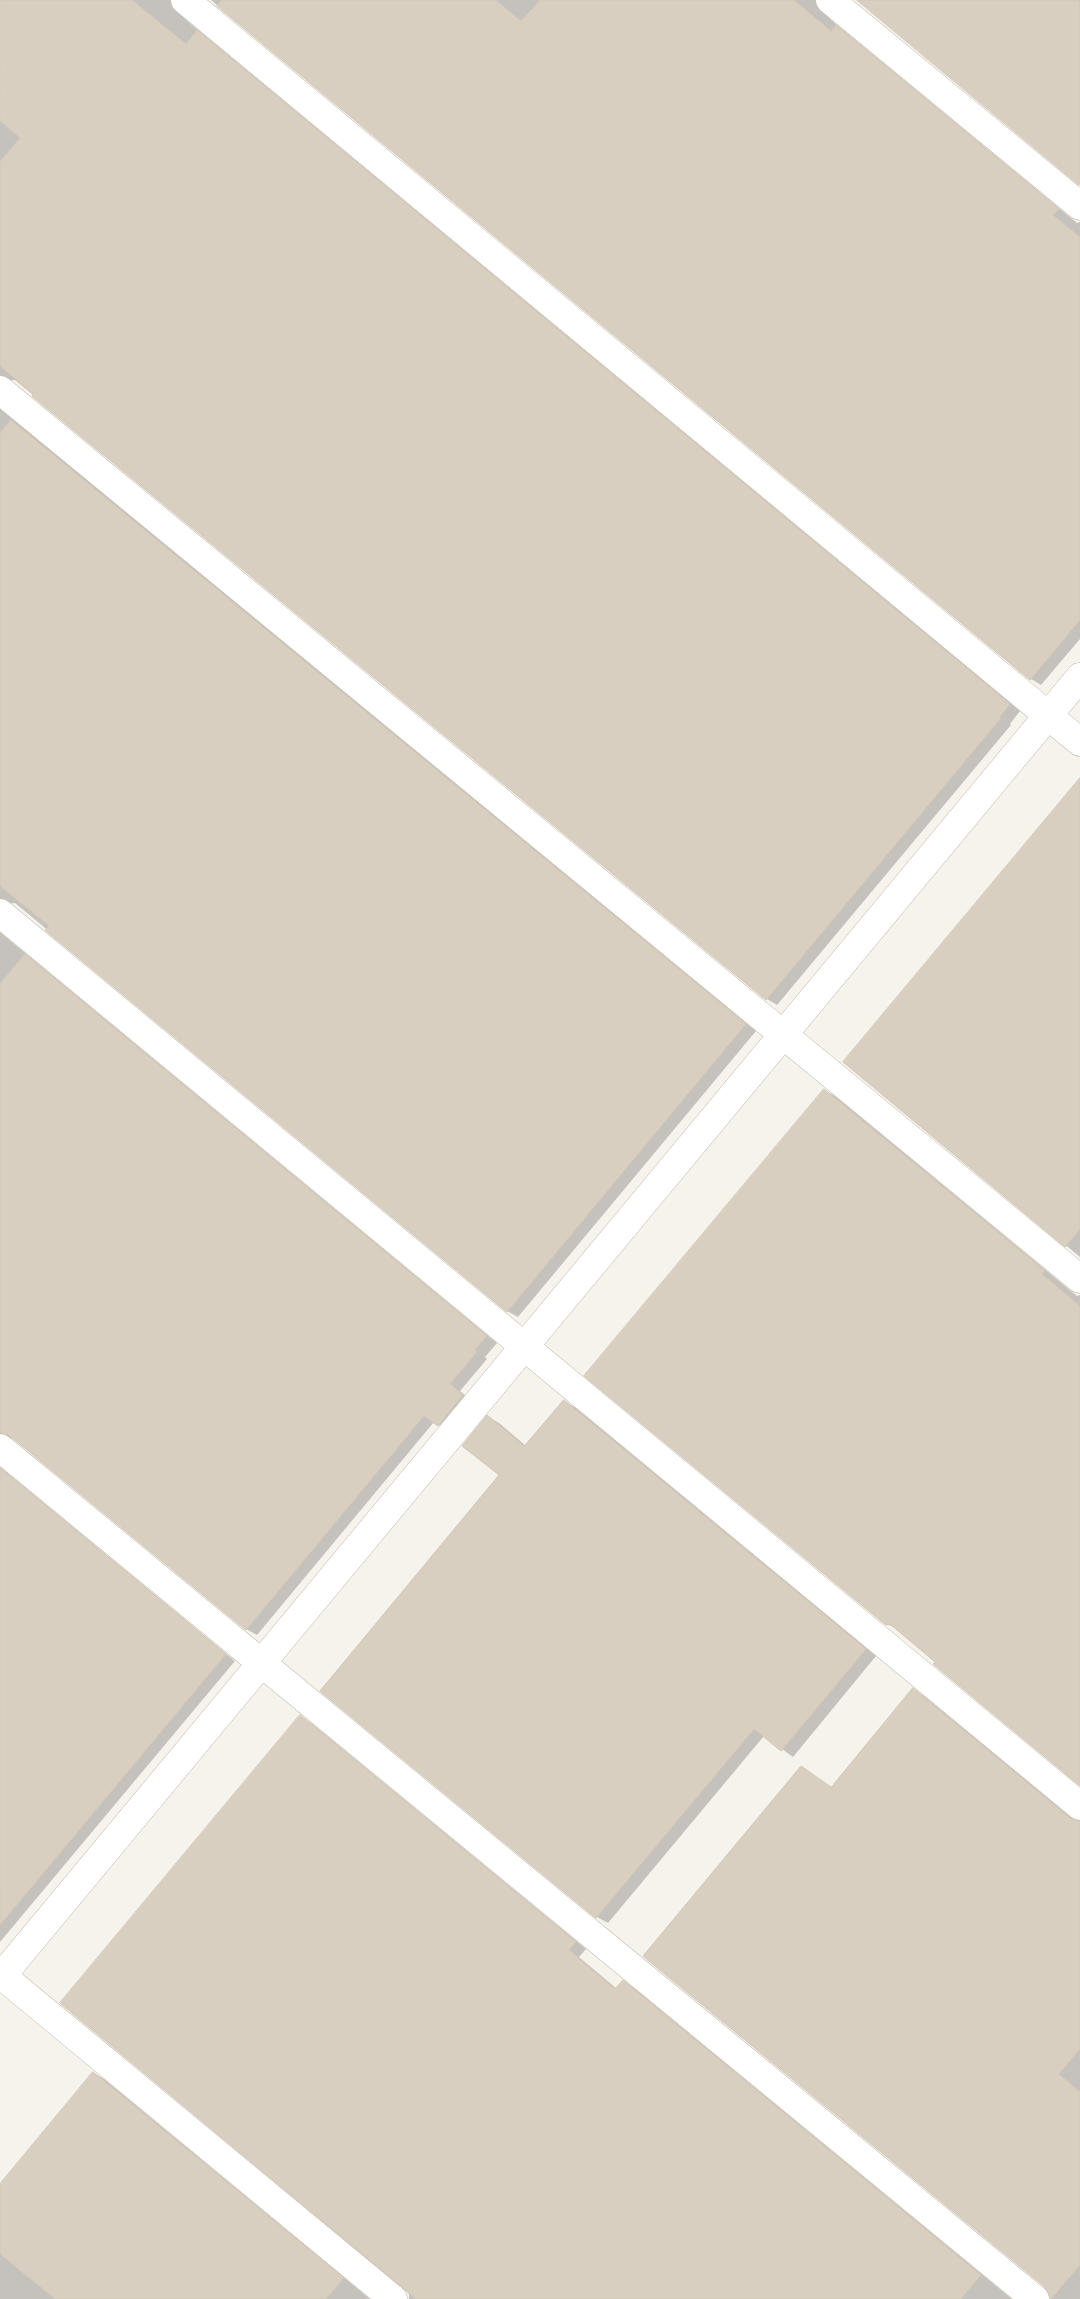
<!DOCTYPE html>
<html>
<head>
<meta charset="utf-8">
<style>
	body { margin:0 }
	canvas { display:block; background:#f6f3ec }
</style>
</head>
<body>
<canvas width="1080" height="2299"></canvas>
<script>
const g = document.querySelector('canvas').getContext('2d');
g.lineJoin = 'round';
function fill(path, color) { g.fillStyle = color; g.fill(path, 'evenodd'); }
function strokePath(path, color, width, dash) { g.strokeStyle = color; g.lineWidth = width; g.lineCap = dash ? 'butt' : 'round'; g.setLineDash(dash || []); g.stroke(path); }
fill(new Path2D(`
	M0,0H182L181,13L186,20L1020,711L1010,724L1011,725L777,1005L767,999L15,380L6,381L0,385Z
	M211,0H827L826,13L831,20L1077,223L1080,222V639L1041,685L1031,679Z
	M0,408L756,1031L518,1317L507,1311L15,903L5,904L0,908Z
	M1080,779V1257L844,1062Z
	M0,932L497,1343L485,1357L487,1359L460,1391L473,1402L449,1431L434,1422L257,1635L246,1629L14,1438L5,1439L0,1443Z
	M824,1090L835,1096L1077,1296L1080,1295V1784L899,1630L887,1624Z
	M565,1402L576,1408L876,1656L793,1757L764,1736L608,1923L597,1917L321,1690L501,1475L488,1417L499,1423L526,1446Z
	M0,1467L235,1661L0,1942Z
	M913,1690L924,1696L1078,1823L1080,1822V2299H1051V2294L802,1767L832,1788Z
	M300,1717L311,1723L586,1949L579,1957L617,1989L623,1982L634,1988L1012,2299H409V2294L404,2286Z
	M94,2073L104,2079L370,2299H0V2186Z`), '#0003');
const building = new Path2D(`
	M0,0H132L186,44L197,30L1010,704L1000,717L1001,718L766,1000L32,396L33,394L0,366V161L20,138L0,121Z
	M222,0H496L521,21L540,0H794L831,31L836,25L1059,209L1053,215L1080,237V620L1030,680L217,6Z
	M857,0H1080V183L1079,185Z
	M11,420L746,1024L507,1312L45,930L49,926L0,886V433Z
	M1080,778V1229L1065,1247L843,1062Z
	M25,954L487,1336L475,1350L477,1352L450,1384L463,1395L438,1426L424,1416L246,1630L10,1436L0,1433V984Z
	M824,1089L1045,1271L1042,1274L1080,1306V1786L933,1664L935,1662L890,1624L886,1625L584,1376Z
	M564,1400L866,1649L781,1751L754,1729L596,1918L320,1691L499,1475L462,1446L487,1415L524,1446Z
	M0,1468L226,1654L0,1925Z
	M913,1688L1070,1818L1080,1821V2049L1059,2074L1080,2092V2265L1051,2299L1045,2287L643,1956L801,1766L831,1787Z
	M300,1715L576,1942L569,1950L615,1989L623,1980L981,2275L961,2299H416L60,2003Z
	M93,2072L344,2278L326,2299H55L0,2254V2184Z`);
fill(building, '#d8cfc1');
strokePath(building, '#d3c7b4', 1);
const minor = new Path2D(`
	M185,0L1080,742
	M830,0L1080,206
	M0,390L1080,1279
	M0,913L1080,1806
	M0,1448L1035,2299
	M0,1974L393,2299
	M0,1978L1080,677`);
strokePath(minor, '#c2bbae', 29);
strokePath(minor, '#fff', 28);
</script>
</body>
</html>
